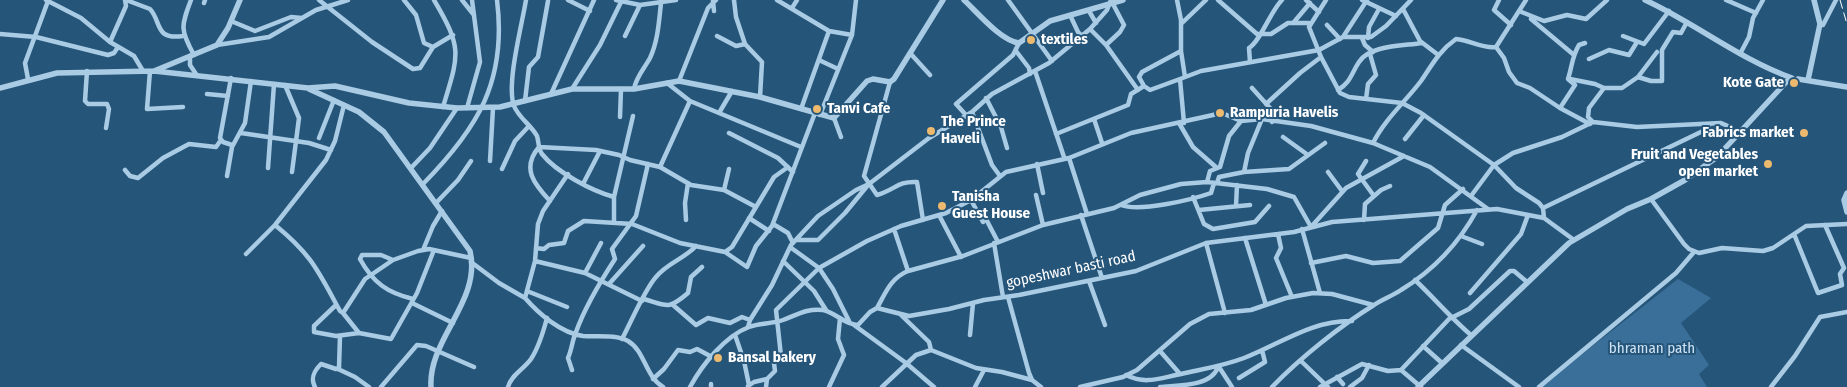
<!DOCTYPE html>
<html>
<head>
<meta charset="utf-8">
<style>
	body { margin:0 }
	canvas { display:block; background:#26557a }
</style>
</head>
<body>
<canvas width="1847" height="387"></canvas>
<script>
const g = document.querySelector('canvas').getContext('2d');
g.lineJoin = 'round';
function fill(path, color) { g.fillStyle = color; g.fill(path, 'evenodd'); }
function strokePath(path, color, width, dash) { g.strokeStyle = color; g.lineWidth = width; g.lineCap = dash ? 'butt' : 'round'; g.setLineDash(dash || []); g.stroke(path); }
function label(font, color, halo, rows, align = 'center') {
  g.font = font + ' "Fira Sans Condensed",sans-serif'; g.lineWidth = 4; g.setLineDash([]); g.textBaseline = 'middle'; g.strokeStyle = halo; g.fillStyle = color; for (const [text, x, y, turn = 0] of rows) {
    g.save(); g.translate(x, y); g.rotate((+turn || 0) * Math.PI / 180); g.textAlign = isNaN(turn) ? turn : align; if (halo) g.strokeText(text, 0, 0); g.fillText(text, 0, 0); g.restore();
  }
}
fill(new Path2D(`
	M1678,279L1711,298L1681,323L1709,365L1699,374L1707,387H1540Z`), '#396f98');
strokePath(new Path2D(`
	M46,0L81,18L110,42
	M125,0L126,6L110,42L134,56L143,71
	M126,0L150,9C162,22 154,40 183,36
	M191,0C181,26 180,30 194,55
	M319,0L372,42L413,69L420,68L433,47L453,35
	M404,0L416,15L424,43L433,47
	M434,0C463,49 459,54 443,107
	M462,0L474,15
	M526,0C522,25 506,84 514,106C519,118 531,125 537,136C539,142 538,149 542,154C556,172 592,191 614,197
	M568,0L590,11
	M616,0L640,5L676,0
	M734,0L736,17L745,44L762,62L760,97
	M777,0L829,31L852,35
	M1008,0L1052,61
	M1177,0L1181,20V51L1185,77
	M1218,0L1257,34H1271L1288,23H1309
	M1306,0L1319,12
	M1326,0L1309,27L1321,57L1340,93L1349,97L1402,103L1421,113L1494,165L1516,188L1539,203L1543,208L1544,218
	M1362,0L1396,16
	M1499,0L1494,10L1511,25
	M1726,0L1756,13
	M713,1L714,11
	M204,3L205,0
	M792,8L797,0
	M1403,9L1420,41L1437,54
	M1089,11L1096,23
	M1519,11L1544,21L1567,15L1586,19L1607,0
	M1070,15L1078,32L1082,36
	M1531,19L1574,55
	M231,21L255,31L291,17L302,18
	M1294,22L1310,3
	M1181,24L1206,0
	M1327,25L1340,39
	M1823,25L1836,0
	M1090,29L1106,45L1138,90
	M0,34L36,37L108,55L114,53L118,47
	M625,36L640,5
	M717,36L736,46L745,44
	M1623,36L1644,44L1669,11
	M1343,37L1367,0
	M1362,38L1365,45L1373,52
	M1368,38L1369,27L1379,9
	M217,45L269,37L316,10L348,0
	M1106,45L1120,32L1124,25L1113,4
	M1496,47L1504,58L1509,72L1517,83L1530,88L1560,108L1590,124
	M1016,51L1029,68L1030,74
	M910,53L930,75
	M1740,54L1749,37L1753,18L1763,0
	M190,56V65L196,74
	M1589,59L1609,50L1629,55L1637,42
	M819,60L838,69
	M1250,62L1249,48C1260,42 1270,12 1282,0
	M87,71L85,101L88,104H107L109,109L106,128
	M150,71L147,109L183,107
	M1035,71L1064,157
	M1638,77L1657,52
	M231,78L220,138L223,142L232,145
	M28,79L25,63L48,1
	M1180,79L1150,90L1144,86L1139,77L1142,72L1181,51
	M1570,79L1595,84L1604,88
	M679,81L708,8L716,0
	M890,82L864,176L877,195C895,190 897,181 917,182L923,220
	M667,83L690,101L801,147
	M285,85L299,118L292,172
	M1252,88L1270,108L1272,122
	M572,89L600,45L622,0
	M634,89C636,77 644,69 650,58C658,41 659,21 661,3
	M1338,90C1351,82 1351,74 1359,62C1369,45 1404,46 1422,43
	M207,94L228,96
	M551,94L594,0
	M986,98L1001,127L1007,148
	M1366,99L1368,84L1376,75L1370,54
	M525,101L529,67L538,57L548,1
	M1266,104L1300,73L1321,57
	M467,108L480,62L472,0
	M1560,108L1575,85L1568,79C1572,67 1572,56 1579,45L1585,43
	M801,109L829,31
	M972,112L992,165L1000,176
	M719,113L732,91
	M820,115L852,35L856,0
	M966,115L956,104L1013,55L1019,43
	M620,117L621,89
	M834,118L841,137
	M1094,119L1102,143
	M1593,122L1588,117L1589,108L1604,88H1622L1638,77L1651,81H1662V50L1673,32L1681,33L1687,22
	M1179,123L1193,147L1217,168
	M1184,123L1180,79L1201,71L1319,50L1343,37H1371L1386,26L1411,0
	M241,133L309,143L331,150
	M729,133L778,158L793,172
	M1056,134L1128,105L1131,94L1144,86
	M1283,137L1308,155
	M319,138L334,100
	M1405,139L1424,115
	M1373,143C1385,119 1405,102 1421,81C1432,65 1439,51 1456,39C1470,40 1482,49 1496,47L1526,0
	M1069,158L1087,214
	M490,161L493,108
	M1366,161L1358,174L1374,196
	M1037,164L1043,193
	M660,167L690,101
	M268,168L274,84
	M411,168L430,148L457,108
	M502,169L515,141L529,126
	M125,170L130,176L138,178L163,158L189,144L216,147L221,140
	M1244,172L1248,153L1262,119
	M1328,172L1342,191
	M568,174L543,211L538,224L535,261L525,298C539,314 561,333 583,336C597,337 616,334 628,341C645,351 645,376 663,387
	M227,176L232,147L245,123L251,81
	M1207,182L1267,189L1294,197L1311,227L1346,188L1404,156
	M1217,183L1219,177L1244,172L1289,169L1325,143
	M423,184C478,128 507,81 497,0
	M583,184L600,151
	M724,190L729,169
	M1036,195L1043,225
	M1471,196L1494,165L1513,153L1562,137L1593,122L1637,127L1721,123L1730,127L1736,136
	M1193,197L1204,224L1213,229L1255,222L1269,206
	M1651,199L1684,244L1689,249L1699,253L1722,248L1763,251L1773,248L1806,226L1847,224
	M971,200L983,222
	M550,201C534,184 521,168 539,147L596,150L619,155L630,160L660,167L691,185L724,190L756,207
	M436,203L458,180L471,161
	M1121,205C1140,212 1191,200 1211,193L1214,183
	M1236,206L1237,185
	M1543,208L1705,130L1710,124
	M1199,210L1250,205
	M939,215L961,257
	M1081,215L1102,278
	M749,218L769,231
	M986,219L998,242
	M686,220L685,203L688,183
	M1364,220L1365,204L1381,190L1390,186
	M614,223V197L633,116
	M773,224L788,233L793,243
	M275,225C312,255 318,271 340,311L343,313L365,279L393,260L418,251L429,249L471,258
	M894,229L908,271
	M1302,229L1320,293
	M1278,234L1281,248L1276,258L1292,297
	M1794,234L1818,293L1842,285L1840,274L1844,268L1825,225
	M1461,236L1482,244
	M1245,238L1266,305
	M796,240H818L845,213L868,185
	M994,243L1003,297
	M1206,243L1225,313
	M790,247L819,268L833,289L849,321
	M536,248L544,249L549,245L564,243L568,231L584,221L632,224L680,243L725,252L732,247L774,177L788,167
	M423,250L433,226L442,211
	M725,252L747,267L756,246L772,226L815,113
	M246,254L275,225L326,160L335,141L344,105
	M393,260L381,255H362L360,259C373,283 388,293 413,299
	M535,261L585,273L642,301
	M783,261L814,291L826,310
	M471,262L499,283L525,298
	M1311,263L1346,256L1373,263L1400,261L1438,228L1445,205L1463,189
	M585,273L601,243
	M1415,280C1435,299 1451,318 1471,335
	M1089,281L1105,325
	M609,284L643,246
	M527,291L567,307
	M1470,293L1521,234L1528,215
	M1008,297L1029,373L1032,380L1041,387
	M644,299C668,306 668,310 688,293L691,277L702,267
	M412,303L453,323
	M336,305L314,326V332L336,336L359,333L391,339L417,293L434,250
	M673,305L696,325L708,318L730,323L742,317L750,320
	M877,308C886,292 891,278 908,271L963,256L1043,225L1114,208L1140,195L1181,184L1207,182L1210,171L1220,167L1229,136L1241,121
	M343,313L359,333
	M901,315L929,342L931,350
	M854,325L906,363L934,387
	M748,327L750,320L772,285L791,245L818,216L856,190L869,184L929,138L972,112L992,94L1049,63L1090,29L1107,10L1111,0
	M735,335L744,361L749,385
	M970,335L973,303
	M622,339C631,322 645,289 656,277C667,263 684,259 696,246
	M1461,345L1519,387
	M1423,346L1442,363
	M1160,351L1180,374
	M1301,361L1328,387
	M1219,367L1232,387
	M338,369L355,377L369,387
	M572,370L568,358C572,349 572,341 576,332C585,307 600,282 615,259L612,249L636,216L648,164
	M1401,370L1449,319L1469,309L1510,271H1514L1527,282
	M1126,375C1146,385 1160,378 1181,374C1203,369 1223,366 1244,358C1280,344 1312,320 1352,321
	M1337,377L1343,384
	M1239,378L1265,362L1262,350
	M653,379L664,369L678,350L690,352L697,349L712,357
	M748,386L754,382L767,379
	M315,387C310,378 314,371 321,364L336,369L339,368L340,336
	M381,387L417,345L426,346L474,367
	M508,387C511,375 524,369 531,359C539,347 543,333 547,318
	M690,387C702,365 725,336 749,327C759,323 772,324 783,320C797,315 807,308 823,310C835,312 845,325 858,325L870,312L877,308L909,316L949,309L984,300L1019,295L1136,271L1206,243L1294,232L1332,222L1497,209L1544,218L1574,240
	M711,387V384
	M766,387L767,379L775,371L774,363L781,356L776,310L819,268L867,241L901,226L946,213L971,200L1006,172L1069,158L1131,133L1222,113L1241,121L1262,119L1311,126L1373,143L1430,167L1488,209
	M829,387L844,355L838,339L840,318
	M882,387L916,355L931,350L976,368L1002,372L1032,380
	M975,387L984,370
	M1080,387L1123,377L1137,370L1190,324L1209,314L1251,310L1286,298L1313,293L1332,294L1373,305
	M1160,387C1178,385 1211,387 1218,367
	M1272,387C1300,358 1340,326 1374,305C1383,299 1392,296 1401,290C1434,270 1459,243 1477,210
	M1320,387L1362,364L1388,371L1401,370L1421,387
	M1350,387L1362,378L1369,365
	M1539,387L1676,273L1694,252
	M1771,387L1795,356L1820,317L1847,312`), '#a9cbe4', 4.5);
strokePath(new Path2D(`
	M964,0C977,12 1001,41 1019,43L1050,21L1123,0
	M1645,0C1695,23 1739,59 1792,78
	M154,71L308,88L335,86L409,103L457,108L500,107L572,89H634L679,81L760,97L834,118L867,81L873,79L890,82L894,79L943,0
	M1798,79L1847,87
	M1808,80L1820,24L1814,0
	M0,88L57,73L154,71L217,45L228,28L240,0
	M309,89L359,112L384,132L470,251C482,301 428,339 431,387
	M1847,193L1844,200L1847,212
	M1418,387L1569,243L1627,209L1651,199L1685,180L1717,157L1790,78`), '#a9cbe4', 5.5);
strokePath(new Path2D(`
	M1840,0L1847,24`), '#fff', 1, [9, 4]);
for (const [x, y, r, color] of [
	[1031,40,5,"#edb96e"],
	[1794,83,5,"#edb96e"],
	[817,109,5,"#edb96e"],
	[1220,113,5,"#edb96e"],
	[931,131,5,"#edb96e"],
	[1804,133,5,"#edb96e"],
	[1768,164,5,"#edb96e"],
	[942,206,5,"#edb96e"],
	[718,358,5,"#edb96e"]
]) { const dot = new Path2D(); dot.arc(x, y, r, 0, 2 * Math.PI); g.fillStyle = color; g.fill(dot); strokePath(dot, '#26557a', 2); }
label('bold 15px', '#fff', '#26557a', [
	["textiles",1041,40],
	["Kote Gate",1784,83,"right"],
	["Tanvi Cafe",827,109],
	["Rampuria Havelis",1230,113],
	["The Prince",941,122],
	["Haveli",941,139],
	["Fabrics market",1794,133,"right"],
	["Fruit and Vegetables",1758,155,"right"],
	["open market",1758,172,"right"],
	["Tanisha",952,197],
	["Guest House",952,214],
	["Bansal bakery",728,358]
], 'left');
label('15px', '#fff', '#26557a', [
	["gopeshwar basti road",1071,270,-12]
]);
label('15px', '#cce2f3', '#26557a', [
	["bhraman path",1652,349]
]);
</script>
</body>
</html>
